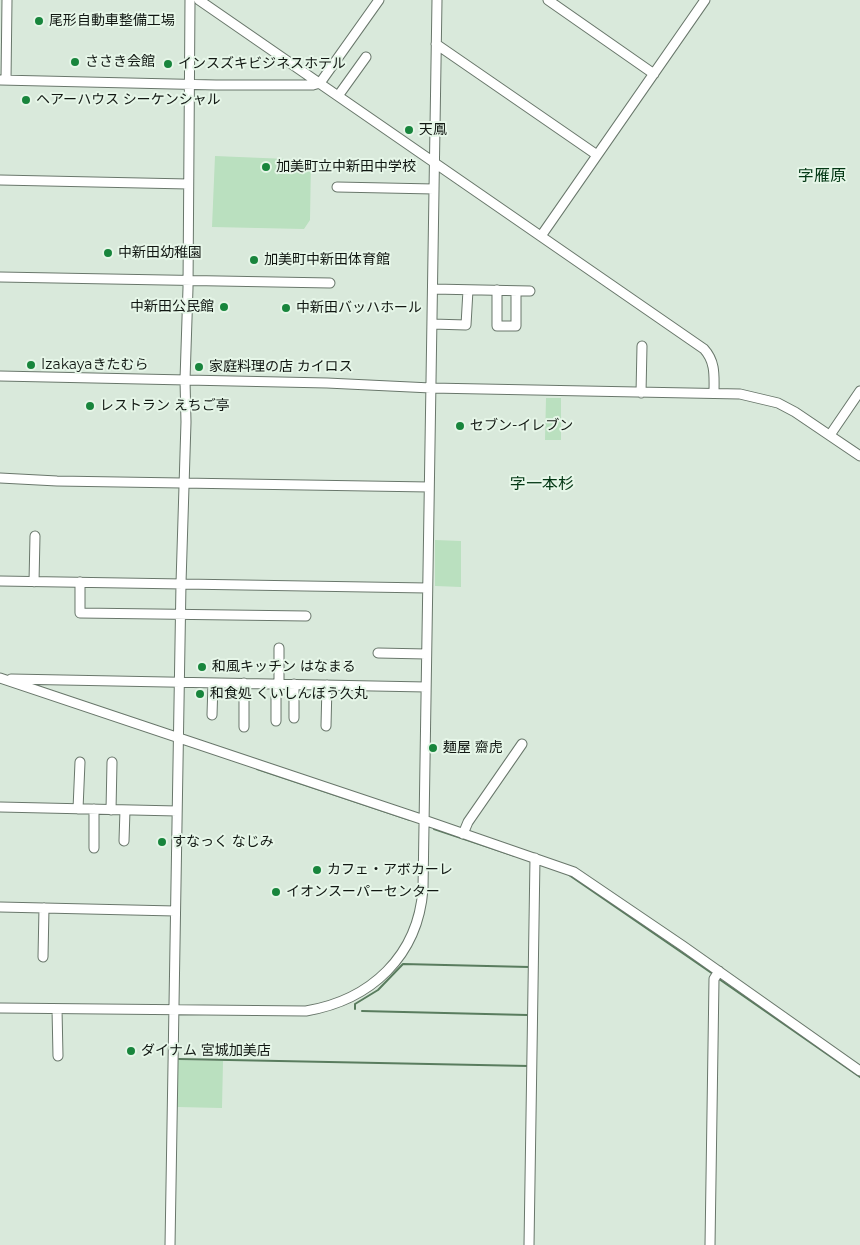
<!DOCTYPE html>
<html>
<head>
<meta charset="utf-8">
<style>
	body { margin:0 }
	canvas { display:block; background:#d9e9db }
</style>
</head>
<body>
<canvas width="860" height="1245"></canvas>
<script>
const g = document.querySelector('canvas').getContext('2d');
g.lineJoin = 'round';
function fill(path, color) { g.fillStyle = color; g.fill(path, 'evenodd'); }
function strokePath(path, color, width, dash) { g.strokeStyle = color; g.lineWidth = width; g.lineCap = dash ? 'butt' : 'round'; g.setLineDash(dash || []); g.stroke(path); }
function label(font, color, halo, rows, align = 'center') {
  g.font = font + ' Montserrat,"Noto Sans JP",sans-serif'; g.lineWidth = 4; g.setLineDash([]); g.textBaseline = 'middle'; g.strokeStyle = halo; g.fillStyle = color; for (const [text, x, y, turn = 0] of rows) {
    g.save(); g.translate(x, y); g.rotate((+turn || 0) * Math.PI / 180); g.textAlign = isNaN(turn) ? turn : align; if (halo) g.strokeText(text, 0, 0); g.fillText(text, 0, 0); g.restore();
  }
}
fill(new Path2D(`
	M215,156L311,160L310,220L304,229L212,227Z
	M546,398H561V440H545Z
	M435,540L461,541V587L435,586Z
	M177,1060L223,1061L222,1108L177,1107Z`), '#bae0bf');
strokePath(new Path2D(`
	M257,769L410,820
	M434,829L515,856
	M569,875L713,974
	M719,979L860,1077
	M355,1009V1004L378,990L403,964L529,967
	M362,1011L527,1015
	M179,1059L529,1066`), '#597c5e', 2);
const minor = new Path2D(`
	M199,0L704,349C716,362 714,377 714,393
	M548,0L654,74
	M436,44L597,155
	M0,80L216,85H313L320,83L379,0
	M6,80L7,0
	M338,96L366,57
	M0,180L188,184
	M337,187L434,189
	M541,236L705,0
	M0,277C110,279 220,281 330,283
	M433,289L530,291
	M497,290V326H516V291
	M432,324L466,325L468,290
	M0,376L327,383L431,388L740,394L778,403L795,412L860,456
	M641,393L642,346
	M830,435L860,391
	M0,478L57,481L429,487
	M0,581L427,588
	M34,582L35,536
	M80,582V613L306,616
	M378,653L426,654
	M0,678L424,820L574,872L683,946L860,1071
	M11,679L426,687
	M276,684V721
	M279,684V648
	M212,715L213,683
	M294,718V684
	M326,726L327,685
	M244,727V683
	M0,807L177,811
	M78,809L80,762
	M111,810L112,762
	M463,834L468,822L522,744
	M124,841L125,810
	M94,848V809
	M0,907L175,911
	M43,957L44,908
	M0,1008L306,1011C371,1000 418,956 423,889L437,0
	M57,1009L58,1056
	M170,1245L181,583L186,422L185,380L188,288L190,0
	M529,1245L535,858
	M710,1245L714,979L719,971`);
strokePath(minor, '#69776b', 11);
strokePath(minor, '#fff', 9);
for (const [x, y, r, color] of [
	[39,21,5,"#18853c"],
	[75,62,5,"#18853c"],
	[168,64,5,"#18853c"],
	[26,100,5,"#18853c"],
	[409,130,5,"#18853c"],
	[266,167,5,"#18853c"],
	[108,253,5,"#18853c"],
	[254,260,5,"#18853c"],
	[224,307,5,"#18853c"],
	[286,308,5,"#18853c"],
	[31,365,5,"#18853c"],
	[199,367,5,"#18853c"],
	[90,406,5,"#18853c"],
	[460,426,5,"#18853c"],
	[202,667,5,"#18853c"],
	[200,694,5,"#18853c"],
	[433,748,5,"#18853c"],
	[162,842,5,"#18853c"],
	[317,870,5,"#18853c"],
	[276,892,5,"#18853c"],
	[131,1051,5,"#18853c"]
]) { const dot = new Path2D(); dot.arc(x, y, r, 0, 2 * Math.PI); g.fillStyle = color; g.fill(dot); strokePath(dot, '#e6f6e8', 2); }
label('14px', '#111712', '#e6f6e8', [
	["尾形自動車整備工場",49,21],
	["ささき会館",85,62],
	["インスズキビジネスホテル",178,64],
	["ヘアーハウス シーケンシャル",36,100],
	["天鳳",419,130],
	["加美町立中新田中学校",276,167],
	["中新田幼稚園",118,253],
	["加美町中新田体育館",264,260],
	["中新田公民館",214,307,"right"],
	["中新田バッハホール",296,308],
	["Izakayaきたむら",41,365],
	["家庭料理の店 カイロス",209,367],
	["レストラン えちご亭",100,406],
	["セブン-イレブン",470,426],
	["和風キッチン はなまる",212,667],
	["和食処 くいしんぼう久丸",210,694],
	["麺屋 齋虎",443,748],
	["すなっく なじみ",172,842],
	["カフェ・アボカーレ",327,870],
	["イオンスーパーセンター",286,892],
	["ダイナム 宮城加美店",141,1051]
], 'left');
label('16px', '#043815', '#e6f6e8', [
	["字雁原",822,176],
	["字一本杉",542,484]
]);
</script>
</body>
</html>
